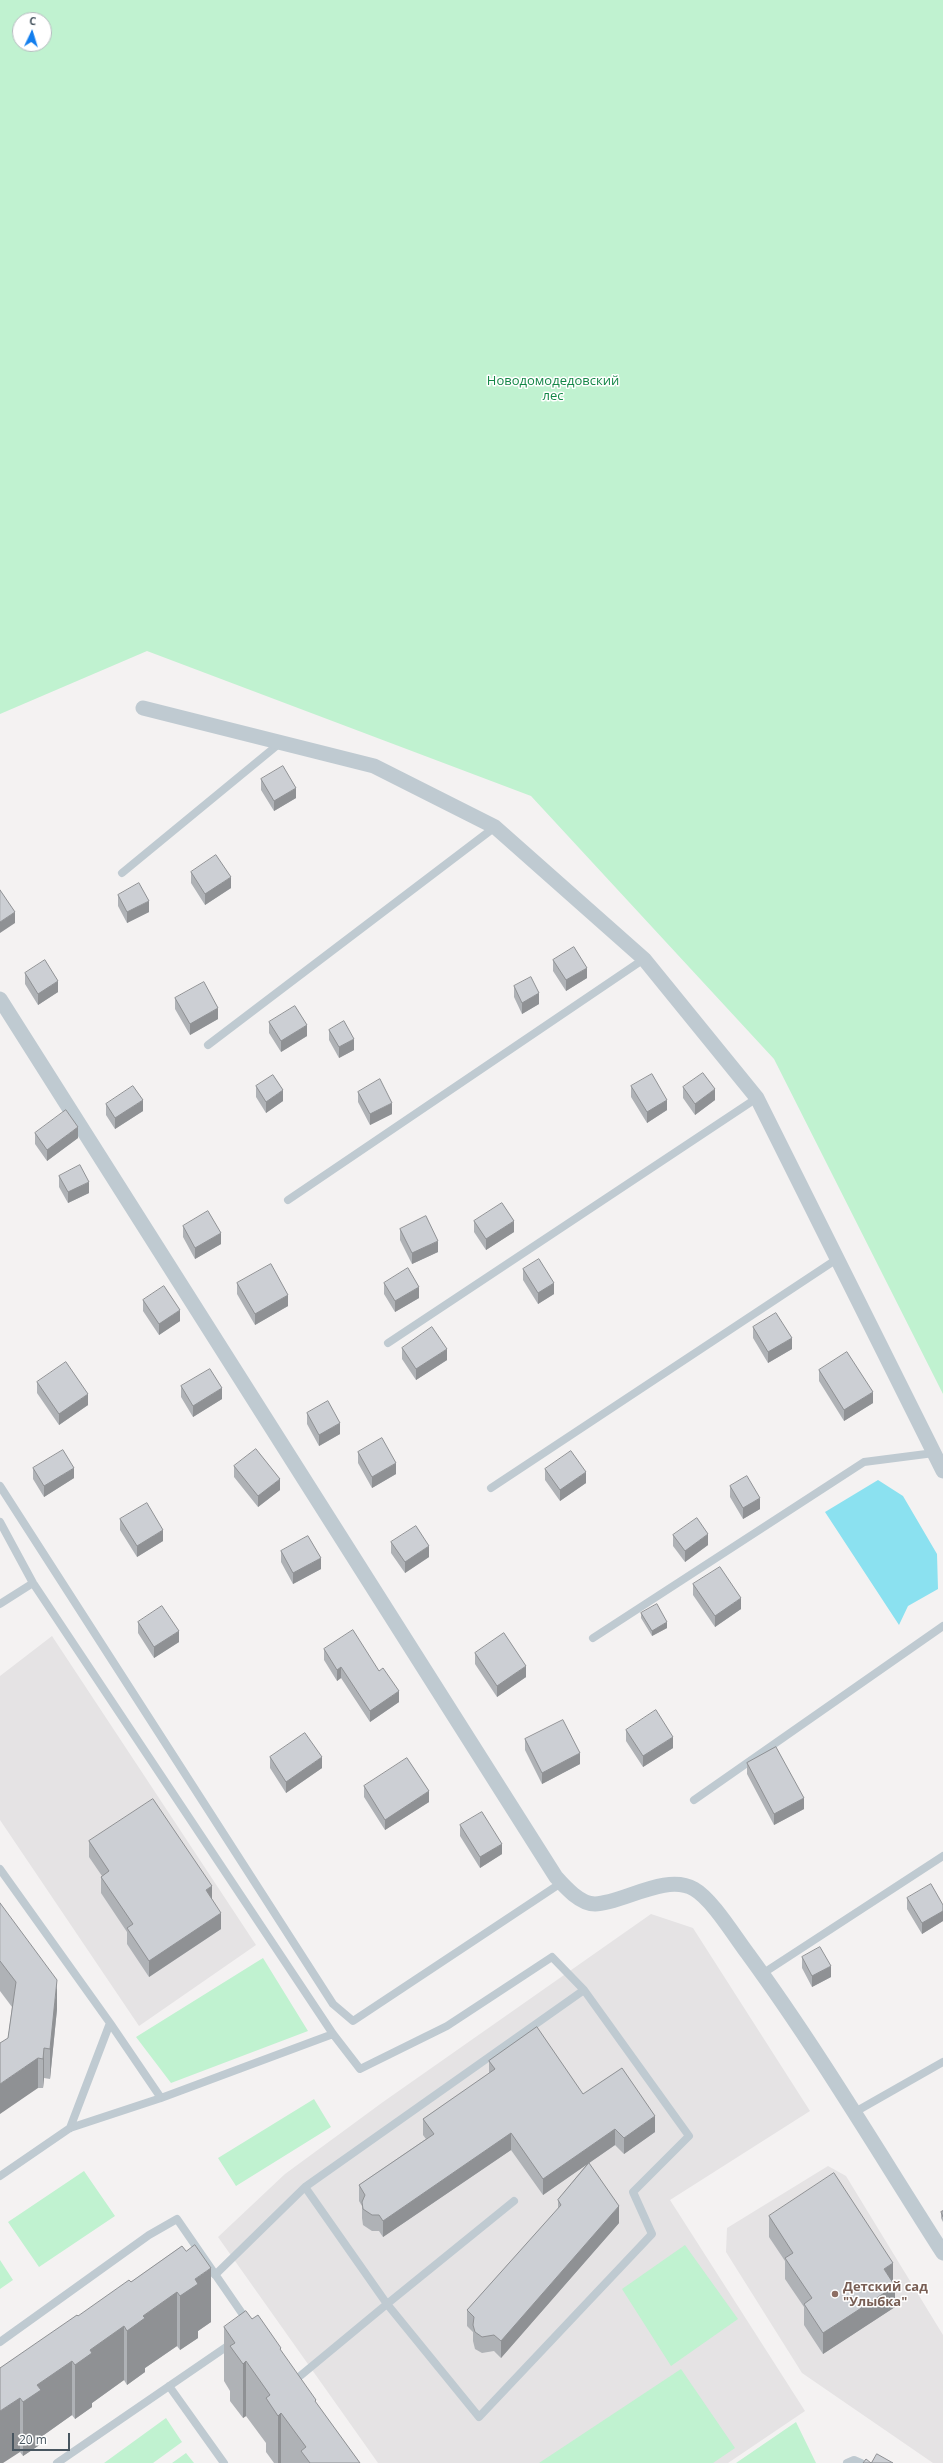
<!DOCTYPE html>
<html>
<head>
<meta charset="utf-8">
<style>
	body { margin:0 }
	#map { position:relative; width:943px; height:2463px; overflow:hidden; background:#f4f2f2; font-family:"Open Sans",sans-serif }
	canvas { display:block }
	.north { position:absolute; left:12px; top:12px; width:40px; height:40px; box-sizing:border-box; background:#fff; border:1px solid #b6bbbf; border-radius:50%; rotate:4deg; font-size:11px; font-weight:700; line-height:16px; text-align:center; color:#485660 }
	.north::after { content:''; display:block; margin:auto; width:14px; height:18px; background:#127eee; clip-path:polygon(50% 0,100% 100%,50% 72%,0 100%) }
	.scale { position:absolute; left:12px; top:2433px; width:58px; height:18px; box-sizing:border-box; border:2px solid #485660; border-top:0; padding-left:5px; font-size:12px; line-height:14px; white-space:nowrap; color:#485660; -webkit-text-stroke:3px #fff; paint-order:stroke }
</style>
</head>
<body>
<div id="map">
<canvas width="943" height="2463"></canvas>
<div class="north">С</div>
<div class="scale">20 m</div>
</div>
<script>
const g = document.querySelector('canvas').getContext('2d');
g.lineJoin = 'round';
function fill(path, color) { g.fillStyle = color; g.fill(path, 'evenodd'); }
function strokePath(path, color, width, dash) { g.strokeStyle = color; g.lineWidth = width; g.lineCap = dash ? 'butt' : 'round'; g.setLineDash(dash || []); g.stroke(path); }
function label(font, color, halo, rows, align = 'center') {
  g.font = font + ' "Open Sans",sans-serif'; g.lineWidth = 3; g.setLineDash([]); g.textBaseline = 'middle'; g.strokeStyle = halo; g.fillStyle = color; for (const [text, x, y, turn = 0] of rows) {
    g.save(); g.translate(x, y); g.rotate((+turn || 0) * Math.PI / 180); g.textAlign = isNaN(turn) ? turn : align; if (halo) g.strokeText(text, 0, 0); g.fillText(text, 0, 0); g.restore();
  }
}
fill(new Path2D(`
	M52,1636L256,1945L139,2026L0,1820V1676Z
	M651,1914L693,1928L810,2111L670,2200L805,2411L728,2463H378L218,2237L285,2174L383,2102Z
	M828,2166L846,2176L943,2335V2463H933L802,2373L726,2252L727,2228Z`), '#e5e3e4');
fill(new Path2D(`
	M0,0H943V1394L774,1059L531,796L147,651L0,714ZM20,20H44V44H20Z
	M263,1958L308,2031L171,2083L136,2037Z
	M314,2099L331,2127L236,2186L218,2158Z
	M84,2171L115,2216L39,2267L8,2222Z
	M685,2245L738,2319L671,2366L622,2289Z
	M0,2260L13,2280L0,2289Z
	M681,2369L735,2448L713,2463H539Z
	M166,2418L182,2442L153,2463H104Z
	M796,2422L816,2463H736Z
	M186,2453L194,2463H172Z`), '#c0f2d0');
fill(new Path2D(`
	M878,1480L903,1496L937,1554L938,1589L908,1606L899,1625L825,1512Z`), '#8be1f0');
strokePath(new Path2D(`
	M122,873L280,743
	M208,1045L495,827
	M288,1200L644,959
	M388,1343L757,1098
	M0,1486L333,2004L353,2021L561,1883
	M491,1488L837,1259
	M0,1522L33,1583L333,2034L360,2069L447,2026L552,1957L584,1990
	M0,1604L33,1583
	M593,1638L864,1462L934,1453
	M694,1800L943,1626
	M0,1869L110,2023L70,2128
	M762,1974L943,1856
	M110,2023L161,2098
	M855,2112L943,2062
	M0,2176L70,2128L161,2098L333,2034
	M305,2187L584,1990L689,2136L633,2192L652,2234L479,2417L387,2304L514,2201
	M215,2275L305,2187L387,2304L294,2381
	M0,2342L149,2235L177,2219L248,2322
	M169,2386L224,2463
	M57,2463L232,2343
	M847,2463L854,2460L861,2463`), '#bfcad1', 8);
strokePath(new Path2D(`
	M143,708L374,766L495,827L644,959L757,1098L943,1471
	M0,999L556,1877C565,1887 580,1904 595,1904C623,1903 666,1873 694,1889C712,1899 735,1937 748,1954C818,2050 879,2153 943,2253`), '#bfcad1', 15);
fill(new Path2D(`
	M261,779L296,798L274,811L261,790Z
	M191,872L231,888L205,905L191,883Z
	M118,895L149,912L127,923L118,906Z
	M553,960L587,978L566,991L553,971Z
	M25,973L58,992L38,1005L25,984Z
	M514,986L539,1004L522,1014L514,997Z
	M175,998L218,1019L190,1035L175,1009Z
	M269,1022L307,1036L281,1052L269,1033Z
	M329,1030L354,1050L339,1058L329,1040Z
	M256,1086L283,1101L266,1113L256,1097Z
	M631,1086L667,1110L647,1123L631,1097Z
	M683,1087L715,1100L695,1115L683,1098Z
	M358,1092L392,1114L370,1125L358,1102Z
	M106,1104L143,1111L115,1129L106,1115Z
	M35,1133L78,1138L47,1161L35,1144Z
	M59,1176L89,1193L68,1203L59,1187Z
	M474,1221L514,1232L486,1250L474,1232Z
	M183,1226L221,1244L195,1259L183,1237Z
	M400,1229L438,1252L412,1264L400,1240Z
	M523,1269L554,1294L538,1304L523,1280Z
	M237,1283L288,1306L255,1325L237,1294Z
	M384,1283L419,1298L395,1312L384,1294Z
	M143,1300L180,1321L159,1335L143,1311Z
	M753,1327L792,1349L768,1363L753,1338Z
	M402,1348L447,1360L416,1380L402,1359Z
	M819,1370L873,1403L844,1421L819,1381Z
	M37,1382L88,1405L59,1425L37,1393Z
	M181,1386L222,1399L193,1417L181,1397Z
	M307,1413L340,1434L319,1446L307,1424Z
	M358,1452L396,1474L372,1488L358,1463Z
	M234,1466L280,1490L258,1507L234,1477Z
	M33,1468L74,1478L44,1497L33,1479Z
	M545,1469L586,1483L560,1501L545,1480Z
	M730,1486L760,1509L743,1519L730,1497Z
	M120,1519L163,1541L137,1557L120,1530Z
	M673,1535L708,1545L685,1562L673,1546Z
	M391,1542L429,1557L405,1573L391,1553Z
	M281,1551L321,1569L293,1584L281,1562Z
	M693,1584L741,1609L715,1627L693,1595Z
	M641,1613L667,1628L652,1636L641,1618Z
	M138,1622L179,1642L154,1658L138,1633Z
	M324,1649L399,1702L370,1722L341,1678L337,1681L324,1660Z
	M475,1653L526,1677L497,1697L475,1664Z
	M626,1730L673,1748L643,1767L626,1741Z
	M525,1739L580,1764L542,1784L525,1750Z
	M270,1757L322,1768L286,1793L270,1768Z
	M747,1763L804,1809L774,1825L747,1774Z
	M364,1786L429,1802L385,1830L364,1797Z
	M460,1825L502,1854L480,1868L460,1836Z
	M89,1841L212,1899L221,1929L149,1977L127,1944V1932L101,1893V1877L102,1876L89,1857Z
	M907,1898L943,1905V1921L922,1934L907,1909Z
	M0,1903L57,2009L50,2079L44,2078L43,2088H38L8,2038L12,2007L0,1991Z
	M802,1957L831,1977L812,1987L802,1968Z
	M489,2061L583,2094L655,2132L624,2154L615,2145L589,2163L619,2223L501,2358L494,2351L482,2353L475,2349L473,2341V2332L467,2326V2310L558,2209V2200L587,2164L543,2195L511,2150L383,2237L379,2231H372L363,2225L362,2218V2206L359,2201V2185L426,2139L423,2135V2119L489,2074Z
	M943,2211V2222L941,2218V2212Z
	M769,2216L893,2282L895,2307L823,2354L804,2325V2307L785,2279V2261L769,2237Z
	M182,2246L211,2322L198,2331V2338L180,2350L177,2346L145,2368V2372L127,2385L124,2380L92,2403V2407L75,2419L72,2415L41,2437V2444L23,2456L20,2452L0,2368L131,2282Z
	M252,2319L281,2351L316,2403L360,2463H274L266,2452V2443L246,2416L243,2418L230,2401V2391L224,2381V2327Z`), '#afb2b6');
fill(new Path2D(`
	M296,788V798L274,811V801Z
	M231,877V888L205,905V894Z
	M149,901V912L127,923V912Z
	M15,912V923L0,933V922Z
	M587,968V978L566,991V980Z
	M58,981V992L38,1005V994Z
	M539,993V1004L522,1014V1003Z
	M218,1008V1019L190,1035V1024Z
	M307,1025V1036L281,1052V1041Z
	M354,1039V1050L339,1058V1047Z
	M715,1089V1100L695,1115V1104Z
	M283,1090V1101L266,1113V1102Z
	M143,1100V1111L115,1129V1118Z
	M667,1100V1110L647,1123V1112Z
	M392,1103V1114L370,1125V1114Z
	M78,1127V1138L47,1161V1150Z
	M89,1182V1193L68,1203V1192Z
	M514,1221V1232L486,1250V1239Z
	M221,1233V1244L195,1259V1248Z
	M438,1241V1252L412,1264V1253Z
	M554,1283V1294L538,1304V1293Z
	M419,1287V1298L395,1312V1301Z
	M288,1295V1306L255,1325V1314Z
	M180,1310V1321L159,1335V1324Z
	M792,1338V1349L768,1363V1352Z
	M447,1349V1360L416,1380V1369Z
	M222,1388V1399L193,1417V1406Z
	M873,1392V1403L844,1421V1410Z
	M88,1394V1405L59,1425V1414Z
	M340,1423V1434L319,1446V1435Z
	M396,1463V1474L372,1488V1477Z
	M74,1468V1478L44,1497V1486Z
	M586,1472V1483L560,1501V1490Z
	M280,1479V1490L258,1507V1496Z
	M760,1498V1509L743,1519V1508Z
	M163,1530V1541L137,1557V1546Z
	M708,1534V1545L685,1562V1551Z
	M429,1546V1557L405,1573V1562Z
	M321,1558V1569L293,1584V1573Z
	M741,1598V1609L715,1627V1616Z
	M667,1622V1628L652,1636V1631Z
	M179,1631V1642L154,1658V1647Z
	M526,1666V1677L497,1697V1686Z
	M341,1667V1678L337,1681V1670Z
	M399,1691V1702L370,1722V1711Z
	M673,1737V1748L643,1767V1756Z
	M580,1753V1764L542,1784V1773Z
	M322,1757V1768L286,1793V1782Z
	M429,1791V1802L385,1830V1820Z
	M804,1798V1809L774,1825V1814Z
	M502,1844V1854L480,1868V1857Z
	M212,1886V1902L206,1890Z
	M943,1911V1921L922,1934V1923Z
	M221,1913V1929L149,1977V1961Z
	M831,1966V1977L812,1987V1976Z
	M57,1980V2009L50,2079V2049Z
	M44,2048V2078L43,2088V2059Z
	M38,2058V2088L0,2114V2084Z
	M655,2116V2132L624,2154V2138Z
	M615,2129V2145L543,2195V2179Z
	M511,2133V2150L383,2237V2221Z
	M619,2206V2223L501,2358V2341Z
	M893,2263V2284L884,2269Z
	M211,2268V2322L198,2331V2338L180,2350V2296L195,2279Z
	M895,2286V2307L823,2354V2333Z
	M177,2292V2346L145,2368V2372L127,2385V2331L143,2316Z
	M124,2326V2380L92,2403V2407L75,2419V2365L90,2350Z
	M72,2361V2415L41,2437V2444L23,2456V2402L37,2385Z
	M246,2361V2416L243,2418V2364Z
	M20,2398V2452L3,2463H0V2411Z
	M281,2413V2463H278V2416Z`), '#8f9194');
const building = new Path2D(`
	M283,766L296,788L274,801L261,779Z
	M216,855L231,877L205,894L191,872Z
	M139,883L149,901L127,912L118,895Z
	M0,890L15,912L0,922Z
	M574,947L587,968L566,980L553,960Z
	M45,960L58,981L38,994L25,973Z
	M531,977L539,993L522,1003L514,986Z
	M204,982L218,1008L190,1024L175,998Z
	M295,1006L307,1025L281,1041L269,1022Z
	M344,1021L354,1039L339,1047L329,1030Z
	M703,1073L715,1089L695,1104L683,1087Z
	M652,1074L667,1100L647,1112L631,1086Z
	M273,1075L283,1090L266,1102L256,1086Z
	M380,1079L392,1103L370,1114L358,1092Z
	M133,1086L143,1100L115,1118L106,1104Z
	M66,1110L78,1127L47,1150L35,1133Z
	M80,1165L89,1182L68,1192L59,1176Z
	M502,1203L514,1221L486,1239L474,1221Z
	M208,1211L221,1233L195,1248L183,1226Z
	M426,1216L438,1241L412,1253L400,1229Z
	M539,1259L554,1283L538,1293L523,1269Z
	M271,1264L288,1295L255,1314L237,1283Z
	M408,1268L419,1287L395,1301L384,1283Z
	M164,1286L180,1310L159,1324L143,1300Z
	M776,1313L792,1338L768,1352L753,1327Z
	M432,1327L447,1349L416,1369L402,1348Z
	M847,1352L873,1392L844,1410L819,1370Z
	M66,1362L88,1394L59,1414L37,1382Z
	M210,1369L222,1388L193,1406L181,1386Z
	M328,1401L340,1423L319,1435L307,1413Z
	M382,1438L396,1463L372,1477L358,1452Z
	M256,1449L280,1479L258,1496L234,1466Z
	M63,1450L74,1468L44,1486L33,1468Z
	M571,1451L586,1472L560,1490L545,1469Z
	M747,1476L760,1498L743,1508L730,1486Z
	M147,1503L163,1530L137,1546L120,1519Z
	M697,1518L708,1534L685,1551L673,1535Z
	M416,1526L429,1546L405,1562L391,1542Z
	M308,1536L321,1558L293,1573L281,1551Z
	M720,1567L741,1598L715,1616L693,1584Z
	M657,1604L667,1622L652,1631L641,1613Z
	M162,1606L179,1631L154,1647L138,1622Z
	M353,1630L379,1671L383,1668L399,1691L370,1711L341,1667L337,1670L324,1649Z
	M504,1633L526,1666L497,1686L475,1653Z
	M656,1710L673,1737L643,1756L626,1730Z
	M563,1720L580,1753L542,1773L525,1739Z
	M305,1733L322,1757L286,1782L270,1757Z
	M776,1747L804,1798L774,1814L747,1763Z
	M407,1758L429,1791L385,1820L364,1786Z
	M153,1799L212,1886L206,1890L221,1913L149,1961L127,1928L133,1924L101,1877L109,1871L89,1841Z
	M482,1812L502,1844L480,1857L460,1825Z
	M931,1884L943,1905V1911L922,1923L907,1898Z
	M0,1903L57,1980L50,2049L44,2048L43,2059L38,2058L0,2084V2043L8,2038L16,1982L0,1961Z
	M820,1947L831,1966L812,1976L802,1957Z
	M537,2027L583,2094L622,2068L655,2116L624,2138L615,2129L543,2179L511,2133L383,2221L379,2215H372L363,2209L362,2202L365,2195L359,2185L434,2134L423,2119L495,2069L489,2061Z
	M589,2163L619,2206L501,2341L494,2335L482,2337L475,2332L473,2325L474,2317L467,2310L561,2205L558,2200Z
	M834,2173L893,2263L884,2269L895,2286L823,2333L804,2304L812,2298L785,2258L793,2253L769,2216Z
	M943,2211V2217L941,2212Z
	M195,2245L211,2268L195,2279L198,2284L180,2296L177,2292L143,2316L145,2318L127,2331L124,2326L90,2350L92,2353L75,2365L72,2361L37,2385L41,2390L23,2402L20,2398L0,2411V2368L77,2315L78,2316L129,2280L131,2282L182,2246L186,2251Z
	M246,2311L252,2319L258,2315L281,2348L280,2349L316,2400L315,2401L360,2463H310L301,2451L306,2447L281,2413L278,2416L266,2398L270,2395L246,2361L243,2364L230,2346L235,2343L224,2327Z
	M877,2454L893,2463H863L866,2459L871,2463Z`);
fill(building, '#cccfd4');
strokePath(building, '#8f9194', 1);
for (const [x, y, r, color] of [
	[835,2294,4,"#8d6e63"]
]) { const dot = new Path2D(); dot.arc(x, y, r, 0, 2 * Math.PI); g.fillStyle = color; g.fill(dot); strokePath(dot, '#fff', 1.5); }
label('13px', '#148747', '#fff', [
	["Новодомодедовский",553,381],
	["лес",553,396]
]);
label('bold 13px', '#785e54', '#fff', [
	["Детский сад",843,2287],
	["\"Улыбка\"",843,2302]
], 'left');
</script>
</body>
</html>
